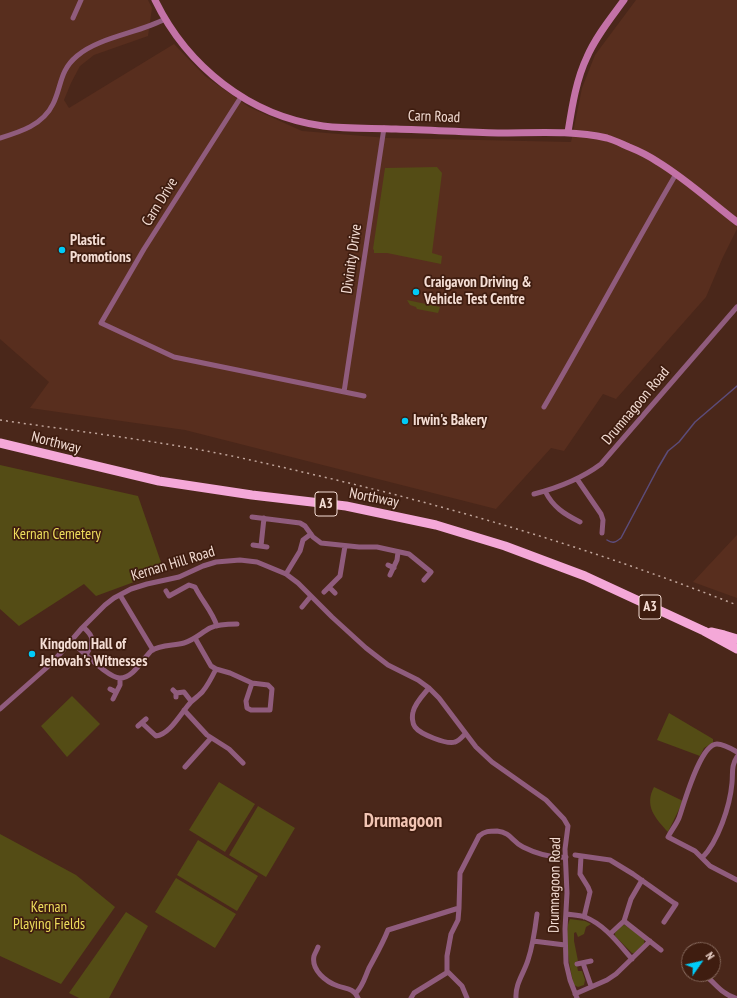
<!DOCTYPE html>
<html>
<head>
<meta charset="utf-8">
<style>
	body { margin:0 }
	#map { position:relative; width:737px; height:998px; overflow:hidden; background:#4a271a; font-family:"PT Sans Narrow",sans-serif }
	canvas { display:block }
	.north { position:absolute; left:681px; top:942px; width:40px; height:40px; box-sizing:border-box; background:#3f1d10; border:1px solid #876a5e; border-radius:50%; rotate:56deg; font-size:11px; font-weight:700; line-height:16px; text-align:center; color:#f4ddd4 }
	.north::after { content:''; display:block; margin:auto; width:14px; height:18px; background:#00cbf8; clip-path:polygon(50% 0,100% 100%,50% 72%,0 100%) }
</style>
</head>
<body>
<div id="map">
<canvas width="737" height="998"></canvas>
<div class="north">N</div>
</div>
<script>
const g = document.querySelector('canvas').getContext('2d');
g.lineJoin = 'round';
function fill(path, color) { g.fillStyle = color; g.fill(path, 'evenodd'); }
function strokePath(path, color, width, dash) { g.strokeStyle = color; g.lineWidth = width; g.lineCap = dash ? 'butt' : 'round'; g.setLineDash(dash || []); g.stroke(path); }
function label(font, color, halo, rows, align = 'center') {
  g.font = font + ' "PT Sans Narrow",sans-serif'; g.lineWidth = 3.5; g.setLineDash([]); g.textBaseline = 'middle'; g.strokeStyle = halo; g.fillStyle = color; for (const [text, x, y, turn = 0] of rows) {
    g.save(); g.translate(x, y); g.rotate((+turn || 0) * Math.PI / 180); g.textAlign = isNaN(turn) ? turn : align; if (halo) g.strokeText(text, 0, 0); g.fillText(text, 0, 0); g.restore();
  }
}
fill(new Path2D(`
	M0,0H148L152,8L148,36L94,55L80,66L71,83L64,100L69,108L174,44L205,76L249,107L302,131L388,138L571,142L582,88L595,55L636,0H737V229L723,257L706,297L616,399L603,394L564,451L551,448L496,509L185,430L30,408L49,382L0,339Z
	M737,535V598L693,582L736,536Z`), '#582e1e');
fill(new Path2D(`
	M437,167L442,173L432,253L442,256L441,264L387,253H374V250L373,249L385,168Z
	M407,300L440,307L438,313L417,309L416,307L410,305Z
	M0,465L138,496L164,571L96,596L84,584L19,626L0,609Z
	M72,696L100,724L67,757L41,726Z
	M669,713L713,739V743L704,748L700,756L657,740Z
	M219,782L255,804L225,852L189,830Z
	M654,787L683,801L668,832C655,818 644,806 654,787Z
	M258,806L295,828L266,877L229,855Z
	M0,834L76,875L115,907L61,984L0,956Z
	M198,840L258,876L237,911L177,875Z
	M176,878L236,914L215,948L155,912Z
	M126,912L148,926L109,998H79L69,993Z
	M570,919L585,921L591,924L586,927L584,934L578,937L576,932L574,933V941L578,961H576L578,971H582L585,980L584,985L578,987L574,985C570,970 563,932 570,919Z
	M623,924L644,938V945L634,953H632L615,936V933Z`), '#544c15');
strokePath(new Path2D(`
	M607,540C613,544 616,542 621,538L658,468L668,451L679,442L695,422L737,386`), '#5c4c7a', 1.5);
strokePath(new Path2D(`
	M73,18L81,0
	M241,97L144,249L101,323L174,357L364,396
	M0,138C20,132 43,125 53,104C62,86 59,71 77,56C99,37 139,33 165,19
	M344,392L384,128
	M544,407C589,330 631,251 676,174
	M577,479L601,514L603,520L602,533
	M545,491C553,507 564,514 580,522
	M534,494C557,488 581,479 601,464L737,307
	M252,517L300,523L305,526L313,537L321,543L359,547H377L409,554L431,572L424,580
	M253,545L267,547
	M261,546L264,518
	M388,565L394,568
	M286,574L300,551L303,540L311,534
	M390,575L397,560L398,552
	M329,587L335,593
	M166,591L169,596L189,585L195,587C202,601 212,611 217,626
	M324,592L340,576L345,546
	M120,595L153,650
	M302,607L311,596
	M83,627C95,637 94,642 86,655
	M71,642C82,650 108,678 120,678C133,678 142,660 151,651C160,644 174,646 184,643C194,640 201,633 210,628C218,624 228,624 237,624
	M216,669L230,673L252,683L268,685L272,689L270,710H251L247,708L246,701L252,683
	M429,688C423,695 415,703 413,712C412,716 412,723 415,727C420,734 447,745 455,742C459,741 462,737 465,734
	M110,689L116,692
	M173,690L176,693V697
	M176,693L184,692L191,701
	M113,699L120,685V678
	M0,709L52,663L82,628L105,605L114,598L131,589L147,584L179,577L203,566L216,562L240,560L257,562L286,574L298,583L332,617L366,648L388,665L418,680L429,688L439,698L476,747L492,762L546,800L564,819L568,826L565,849L567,893L565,929L566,963L570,980L577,998
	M184,710L207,735L229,749L243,763
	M142,723L156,736C170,735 182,711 191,702C195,698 200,695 203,691C208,685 212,677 216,669L211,666L195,638
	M138,726L146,719
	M737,752C732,749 723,744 717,744C700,744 684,804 679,818C676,825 671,831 668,837L695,851L710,866L737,880
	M185,767L211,738
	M575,855L610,860L633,874L674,903L676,904L664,922
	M581,856L580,874L588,887L590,892L584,917
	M702,858C718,842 730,806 732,783C733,773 731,766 737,757
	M459,908L460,873L479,836C485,831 489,831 497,831C512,833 511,841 523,847C537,854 551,858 566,857
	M566,914C572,915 579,915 585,917C605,925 618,943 632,959
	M624,921L661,950
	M610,934L624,921L631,899L642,880
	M533,941L565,945
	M318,947C317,950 315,953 314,956C311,970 326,982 338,986C347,989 353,988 358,998
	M583,963L591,986
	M577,964L591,961
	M706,976C716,984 722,994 735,998
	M356,993C363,986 365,977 369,968C376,955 383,943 388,930L459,908L458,920L451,934L447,956V972
	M575,994L607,980L616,974L650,941
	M411,998L414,993L448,972L462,986L467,998
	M516,998C515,984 524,973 528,960C533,945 535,930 537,914`), '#905c7d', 5);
strokePath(new Path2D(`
	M155,0C187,66 249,116 323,126C347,129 371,128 396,129C430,130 464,132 498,133C535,133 571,130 607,138C614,140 622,144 629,147C639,151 649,156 658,162C686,179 711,202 737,222
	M568,132C572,107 576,80 587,57C596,36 611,18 624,0`), '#c372a7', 7);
strokePath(new Path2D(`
	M0,443L159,481L252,495L346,506L436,525L505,546L585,576L704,631L737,649
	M711,632L724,635L737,639`), '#f4a8d8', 9);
strokePath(new Path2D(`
	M0,420C76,431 152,440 227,455C261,462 294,470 328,478C467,511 603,553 737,605`), '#c0a59b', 1.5, [2, 4]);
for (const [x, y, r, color] of [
	[62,250,4,"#00cbf8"],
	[416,292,4,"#00cbf8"],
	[405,421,4,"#00cbf8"],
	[32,654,4,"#00cbf8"]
]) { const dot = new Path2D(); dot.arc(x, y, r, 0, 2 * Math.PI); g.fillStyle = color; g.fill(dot); strokePath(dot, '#3f1d10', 1.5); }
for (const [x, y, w] of [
	[326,504,22],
	[650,607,22]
]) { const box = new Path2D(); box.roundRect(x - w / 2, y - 12, w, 24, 3); g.fillStyle = '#3f1d10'; g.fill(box); strokePath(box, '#f4ddd4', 1); }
label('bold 14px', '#f4ddd4', null, [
	["A3",326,504],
	["A3",650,607]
]);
label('15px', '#f4ddd4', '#3f1d10', [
	["Carn Road",434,117,2],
	["Carn Drive",160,202,-58],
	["Divinity Drive",352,259,-82],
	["Drumnagoon Road",636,406,-50],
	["Northway",56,443,14],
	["Northway",374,498,11],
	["Kernan Hill Road",173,564,-17],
	["Drumnagoon Road",555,885,-89]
]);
label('bold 15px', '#f4ddd4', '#3f1d10', [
	["Plastic",70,241],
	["Promotions",70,258],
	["Craigavon Driving &",424,283],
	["Vehicle Test Centre",424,300],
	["Irwin's Bakery",413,421],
	["Kingdom Hall of",40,645],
	["Jehovah's Witnesses",40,662]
], 'left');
label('15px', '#eedd5c', '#3f1d10', [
	["Kernan Cemetery",57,535],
	["Kernan",49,908],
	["Playing Fields",49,925]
]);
label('bold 19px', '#f2c5b4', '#3f1d10', [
	["Drumagoon",403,822]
]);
</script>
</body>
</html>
